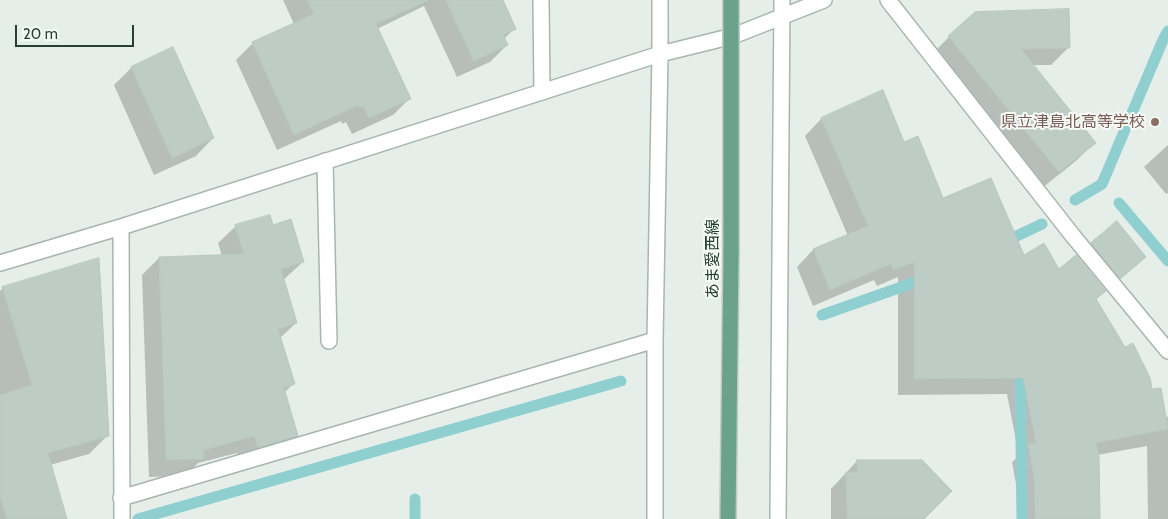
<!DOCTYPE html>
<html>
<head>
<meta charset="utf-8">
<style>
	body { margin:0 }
	#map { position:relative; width:1168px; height:519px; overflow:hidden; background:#e5eee9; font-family:Cabin,sans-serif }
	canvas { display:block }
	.scale { position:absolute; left:15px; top:25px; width:119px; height:22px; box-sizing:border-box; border:2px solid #254035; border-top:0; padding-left:6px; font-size:15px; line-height:18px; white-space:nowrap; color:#254035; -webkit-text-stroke:4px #f6faf7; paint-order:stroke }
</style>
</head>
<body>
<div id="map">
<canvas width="1168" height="519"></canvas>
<div class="scale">20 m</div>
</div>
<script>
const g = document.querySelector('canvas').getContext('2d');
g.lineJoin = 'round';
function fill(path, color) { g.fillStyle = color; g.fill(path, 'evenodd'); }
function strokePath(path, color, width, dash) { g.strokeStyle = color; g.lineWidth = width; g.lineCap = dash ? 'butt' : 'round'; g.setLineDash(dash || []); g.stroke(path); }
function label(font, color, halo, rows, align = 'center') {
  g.font = font + ' Cabin,"Noto Sans JP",sans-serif'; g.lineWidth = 4; g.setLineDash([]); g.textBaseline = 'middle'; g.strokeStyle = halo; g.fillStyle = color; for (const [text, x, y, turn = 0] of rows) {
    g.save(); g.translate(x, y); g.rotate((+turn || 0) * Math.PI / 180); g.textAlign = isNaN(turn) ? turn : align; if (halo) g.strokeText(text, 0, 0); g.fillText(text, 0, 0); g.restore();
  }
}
fill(new Path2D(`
	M283,0H502L515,28L504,39L507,45L490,62L457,77L424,6L377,29L410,98L393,115L352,134L346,122L342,124L341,121L277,150L236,60L253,43L294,24Z
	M949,37L1069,47L1051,65H1032L1094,143L1077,160L1041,189L932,54Z
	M173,49L213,138L196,156L154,175L114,85L131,68Z
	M821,119L904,143L943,199L1023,257L1059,271L1095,299L1151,391L1165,419L1168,416V519H1148L1147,446L1097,455L1098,519H1018V495L1012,462L1019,456L1007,394L898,395V277L877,286L874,280L813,306L797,267L813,250L848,236L805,136Z
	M1168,145V193L1166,194L1144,167Z
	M236,226H272L303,262L283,280L296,323L280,338L293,384L284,393L297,435L279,453L241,464L237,453L198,463L185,476L149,477L142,275L159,258L222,256L218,243Z
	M1092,244L1134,266L1110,287L1082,253Z
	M3,288L108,435L89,454L50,465L66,519H0V291Z
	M857,461L922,519H831V489Z`), '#0003');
strokePath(new Path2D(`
	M1075,200L1102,184L1163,40L1168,31
	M1119,203L1168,261
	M1002,243L1042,224
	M822,315L927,278
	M1020,363L1022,519
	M415,499V519
	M138,519L621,381`), '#90cfd0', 11);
const building = new Path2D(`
	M307,0H429L376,24L411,99L369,118L363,106L359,108L358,105L294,135L252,42L314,14Z
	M446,0H503L516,29L503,35L508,45L474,61Z
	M1069,9L1070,48L1021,49L1096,143L1059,172L948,36L975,12Z
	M173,47L214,138L172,158L131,67Z
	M883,90L904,142L918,136L943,198L991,178L1024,255L1044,243L1059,269L1076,255L1106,291L1096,299L1125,347L1133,343L1150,378L1152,389L1161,388L1168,429L1096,443L1099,456L1100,519H1035L1034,478L1028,444L1036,443L1023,378L914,379V262L893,270L891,264L830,290L813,249L868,226L821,118Z
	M270,215L273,225L291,219L304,262L281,269L297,323L278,329L295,384L284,388L298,436L258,448L254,436L204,450V459L166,460L159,257L244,254L235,225Z
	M1117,221L1146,257L1120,279L1091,243Z
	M99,258L109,436L48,453L67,519H7L0,496V395L32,385L2,287Z
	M857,460H922L952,491L924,519H847L846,472H857Z`);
fill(building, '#bdccc4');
strokePath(building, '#b8c7bf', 1);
const lane = new Path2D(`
	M541,0L542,92
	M325,161L329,341`);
const street = new Path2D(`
	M888,0L1073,236L1168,351
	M121,227L122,519
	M0,263L121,227L660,54L733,36L824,0
	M121,498L655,340
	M655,519V340L660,54V0
	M778,519L782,0`);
const primary = new Path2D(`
	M728,519L731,253`);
strokePath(lane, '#a8b6af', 18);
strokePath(street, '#a8b6af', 18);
strokePath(primary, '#c2cac6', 18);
strokePath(lane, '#fff', 15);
strokePath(street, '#fff', 15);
strokePath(primary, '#6ba28c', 15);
const primaryBridge = new Path2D(`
	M731,253V0`);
strokePath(primaryBridge, '#c2cac6', 18, []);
strokePath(primaryBridge, '#6ba28c', 15);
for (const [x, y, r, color] of [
	[1155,122,5,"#8d6e63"]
]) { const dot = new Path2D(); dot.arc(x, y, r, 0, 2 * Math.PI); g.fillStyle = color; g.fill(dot); strokePath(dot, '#f6faf7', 2); }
label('16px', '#785e54', '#f6faf7', [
	["県立津島北高等学校",1145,122]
], 'right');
label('16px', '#254035', '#f6faf7', [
	["あま愛西線",713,259,-90]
]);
</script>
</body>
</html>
